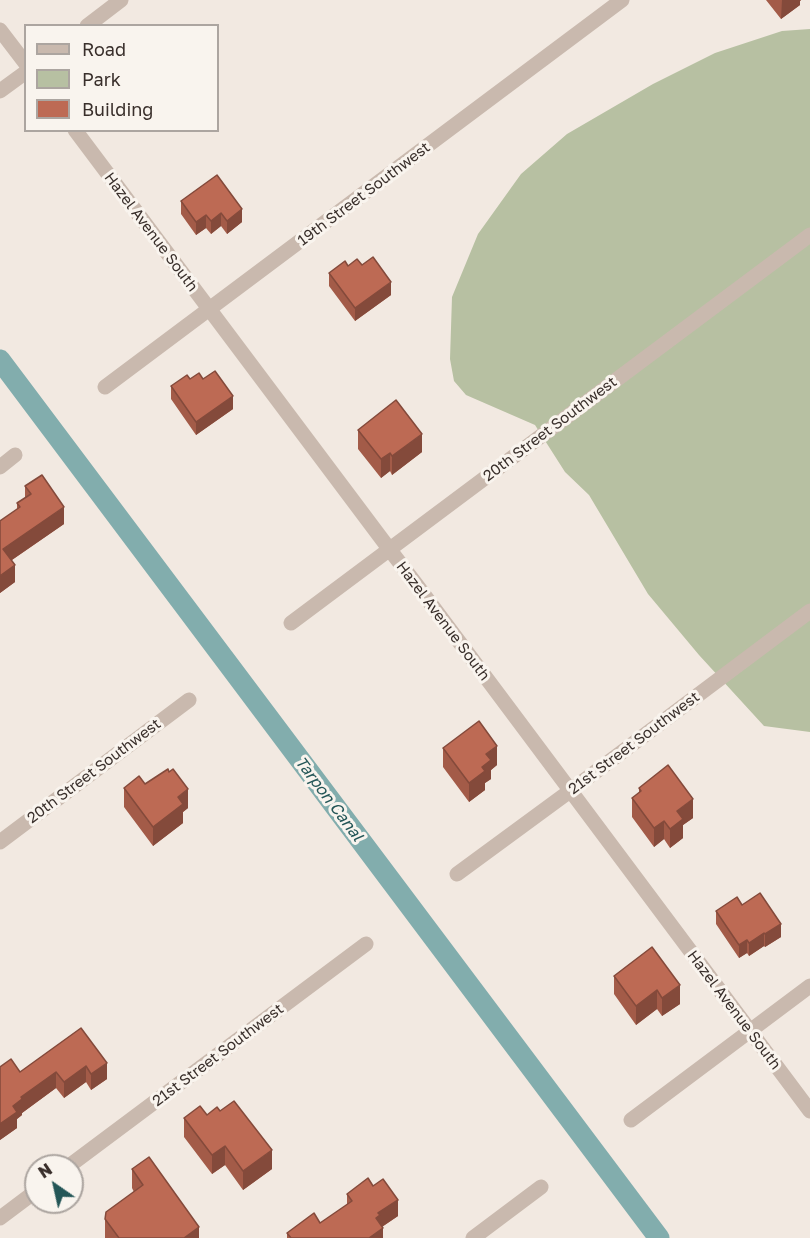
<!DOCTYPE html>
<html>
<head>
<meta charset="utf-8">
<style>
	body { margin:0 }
	#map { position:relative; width:810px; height:1238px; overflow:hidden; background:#f2e9e1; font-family:"Golos Text",sans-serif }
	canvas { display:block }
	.legend { position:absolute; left:24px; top:24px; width:195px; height:108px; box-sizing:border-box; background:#f9f4ee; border:2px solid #aca5a0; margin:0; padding:8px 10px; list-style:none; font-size:18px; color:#392f2b }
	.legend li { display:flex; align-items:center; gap:12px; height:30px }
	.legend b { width:30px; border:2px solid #aca5a0 }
	.north { position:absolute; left:24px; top:1154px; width:60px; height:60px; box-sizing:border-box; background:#f9f4ee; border:2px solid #aca5a0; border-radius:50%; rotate:326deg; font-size:16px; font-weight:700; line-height:24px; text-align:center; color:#392f2b }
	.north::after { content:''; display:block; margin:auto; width:21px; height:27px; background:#245657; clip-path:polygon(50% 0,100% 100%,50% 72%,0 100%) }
</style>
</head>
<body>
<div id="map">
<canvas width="810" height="1238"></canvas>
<ul class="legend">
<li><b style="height:8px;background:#c9b9ae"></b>Road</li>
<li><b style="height:16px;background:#b7c0a2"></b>Park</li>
<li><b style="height:16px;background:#bd6a54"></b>Building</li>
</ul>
<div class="north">N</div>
</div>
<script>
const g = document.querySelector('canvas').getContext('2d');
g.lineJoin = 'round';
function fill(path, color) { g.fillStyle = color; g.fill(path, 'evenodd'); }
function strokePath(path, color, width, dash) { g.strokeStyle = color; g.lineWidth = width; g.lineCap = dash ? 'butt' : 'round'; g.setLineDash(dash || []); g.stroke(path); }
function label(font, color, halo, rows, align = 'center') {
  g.font = font + ' "Golos Text",sans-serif'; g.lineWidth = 6; g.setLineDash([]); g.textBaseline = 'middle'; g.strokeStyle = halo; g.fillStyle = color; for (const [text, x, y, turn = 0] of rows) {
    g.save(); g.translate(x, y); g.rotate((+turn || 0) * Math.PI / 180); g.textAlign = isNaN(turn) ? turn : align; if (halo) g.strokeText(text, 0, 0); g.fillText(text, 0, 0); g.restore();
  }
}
fill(new Path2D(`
	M810,29V732L764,726L699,655L648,594L589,495L565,472L535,425L466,395L454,381L450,359L452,297L478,234L521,174L567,134L653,84L715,53L782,31Z`), '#b7c0a2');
strokePath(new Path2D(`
	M0,360L659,1238`), '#82adad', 21);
strokePath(new Path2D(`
	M87,26L121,0
	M0,30L26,64
	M0,91L26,72
	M75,130L390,550L416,584L810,1111
	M105,387L622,0
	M0,467L15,455
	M291,623L810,235
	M0,842L189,700
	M457,874L570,791L810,611
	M631,1120L810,986
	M69,1166L366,944
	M0,1218L36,1191
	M473,1238L541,1187`), '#c9b9ae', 15);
fill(new Path2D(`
	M766,0H801L800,1V5L781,19Z
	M217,175L242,222L227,234L221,226L211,234L206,228L196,235L181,214V201Z
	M362,265L391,295L355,321L329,286V273L348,266Z
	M190,379H203L233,409L196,435L171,399V386Z
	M358,430L422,452L392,475L390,471L381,478L358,449Z
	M25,486L64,524L12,560L15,582L0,593L17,509V503L25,498Z
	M443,748L497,765L491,770V779L485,783V790L469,802L443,767Z
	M145,784L188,808L183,812V823L153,846L124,807V788Z
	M639,788L693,818L683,825V838L670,848L664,839L654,847L632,817V798L639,793Z
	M742,905L781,937L765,947L764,946L749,956L747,953L739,958L716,924V911Z
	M652,947L680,1004L662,1016L657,1009L636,1025L614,994V976Z
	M81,1028L107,1079L91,1090L86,1082L64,1098L56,1088L22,1113V1115L17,1119V1128L0,1140L20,1072Z
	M207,1115L272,1169L243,1190L225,1165L212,1174L184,1137V1118Z
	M132,1169L199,1238H105V1219L134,1192L132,1188Z
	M347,1194L398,1216L382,1227L383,1238H287V1233L320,1223L347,1205Z`), '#a35b48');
fill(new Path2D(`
	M782,0H801L800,1V5L781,19Z
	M242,209V222L227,234V221Z
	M221,213V226L211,234V221Z
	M206,215V228L196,235V222Z
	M391,282V295L355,321V308Z
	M233,396V409L196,435V422Z
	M422,434V452L392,475V456Z
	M390,453V471L381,478V459Z
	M64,507V524L3,566V549Z
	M15,565V582L0,593V576Z
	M497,746V765L491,770V779L485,783V790L469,802V783L482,767L486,754Z
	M188,789V808L183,812V823L153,846V827L178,797Z
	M693,799V818L683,825V838L670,848V829L677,811Z
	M664,821V839L654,847V828Z
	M781,924V937L765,947V934Z
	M764,933V946L749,956V943Z
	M747,940V953L739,958V945Z
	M680,985V1004L662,1016V998Z
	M657,990V1009L636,1025V1006Z
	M107,1063V1079L91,1090V1074Z
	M86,1066V1082L64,1098V1082Z
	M56,1072V1088L22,1113V1115L17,1119V1128L0,1140V1124L13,1106L21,1097Z
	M225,1146V1165L212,1174V1155Z
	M272,1150V1169L243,1190V1171Z
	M398,1200V1216L380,1228H383V1238H369L376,1218L378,1213Z
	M199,1227V1238H184Z`), '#844a3b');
const building = new Path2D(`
	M217,175L242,209L227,221L221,213L211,221L206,215L196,222L181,201Z
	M373,257L391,282L355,308L329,273L345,261L348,266L357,259L362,265Z
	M215,371L233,396L196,422L171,386L187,375L190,379L199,373L203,379Z
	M396,400L422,434L392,456L390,453L381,459L358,430Z
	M42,475L64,507L3,549L15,565L0,576V521L20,507L17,503L31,494L25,486Z
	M479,721L497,746L486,754L491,760L482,767L485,771L469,783L443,748Z
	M668,765L693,799L677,811L683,819L670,829L664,821L654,828L632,798L641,791L639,788Z
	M168,769L169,772L173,769L188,789L178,797L183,804L153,827L124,788L139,776L145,784Z
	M760,893L781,924L765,934L764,933L749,943L747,940L739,945L716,911L737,897L742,905Z
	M652,947L680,985L662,998L657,990L636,1006L614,976Z
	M81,1028L107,1063L91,1074L86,1066L64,1082L56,1072L21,1097L22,1099L13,1106L17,1112L0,1124V1067L11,1059L20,1072Z
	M234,1101L272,1150L243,1171L225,1146L212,1155L184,1118L200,1106L207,1115L217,1107L220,1111Z
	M149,1157L199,1227L184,1238H119L105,1219L106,1212L143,1185L132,1169Z
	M368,1178L373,1186L383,1179L398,1200L378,1213L380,1215L376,1218L383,1228L369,1238H291L287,1233L314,1213L320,1223L352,1201L347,1194Z`);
fill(building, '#bd6a54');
strokePath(building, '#844a3b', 1.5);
label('15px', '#392f2b', '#f9f4ee', [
	["19th Street Southwest",364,194,-37],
	["Hazel Avenue South",151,232,53],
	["20th Street Southwest",550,429,-37],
	["Hazel Avenue South",443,621,53],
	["21st Street Southwest",634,743,-37],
	["20th Street Southwest",94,771,-37],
	["Hazel Avenue South",734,1010,53],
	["21st Street Southwest",218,1055,-37]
]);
label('italic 16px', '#245657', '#f9f4ee', [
	["Tarpon Canal",329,799,53]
]);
</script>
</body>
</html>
